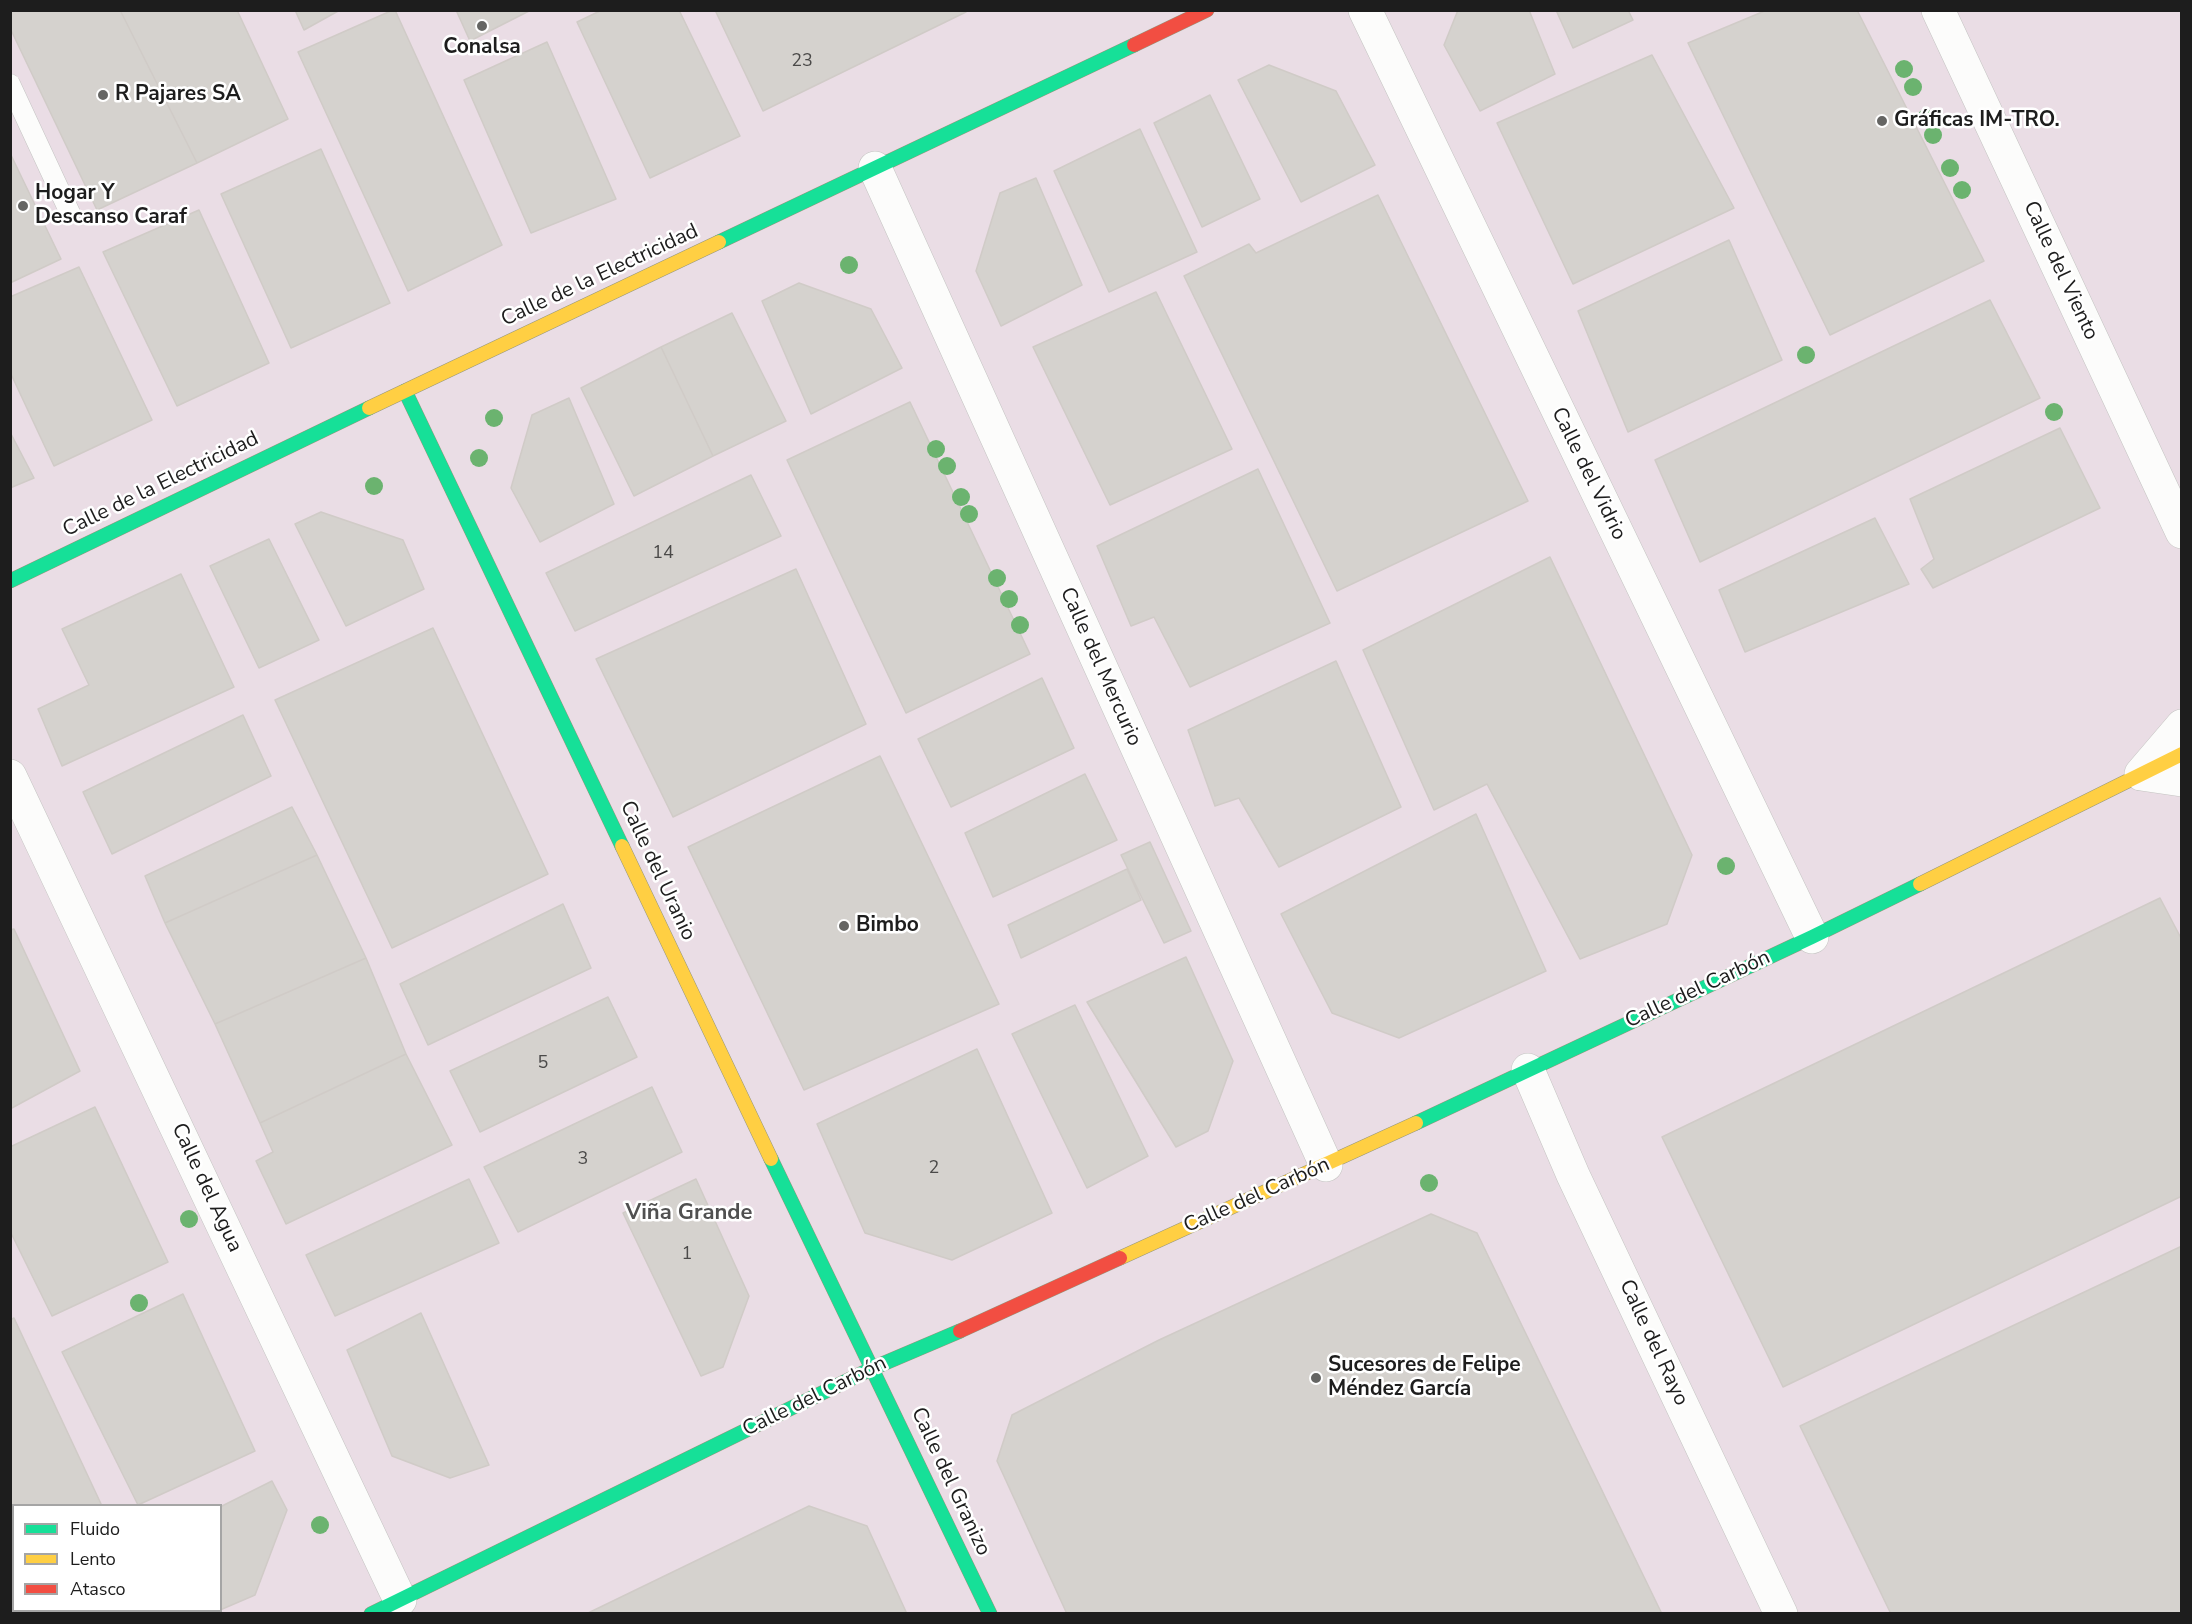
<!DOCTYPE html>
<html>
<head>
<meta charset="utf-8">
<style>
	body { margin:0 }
	#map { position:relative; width:2192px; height:1624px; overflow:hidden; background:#eceae6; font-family:"Nunito Sans",sans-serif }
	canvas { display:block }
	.frame { position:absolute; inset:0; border:12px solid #1d1d1d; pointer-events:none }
	.legend { position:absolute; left:12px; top:1504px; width:210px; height:108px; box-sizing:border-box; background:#fff; border:2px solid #a5a5a5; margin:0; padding:8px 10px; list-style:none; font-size:18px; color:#1d1d1d }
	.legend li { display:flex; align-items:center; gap:12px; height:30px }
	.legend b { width:30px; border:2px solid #a5a5a5 }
</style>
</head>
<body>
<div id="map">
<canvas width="2192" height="1624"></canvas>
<div class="frame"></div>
<ul class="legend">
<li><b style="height:8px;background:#16e098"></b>Fluido</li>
<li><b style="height:8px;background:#ffcf43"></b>Lento</li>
<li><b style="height:8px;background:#f24e42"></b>Atasco</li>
</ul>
</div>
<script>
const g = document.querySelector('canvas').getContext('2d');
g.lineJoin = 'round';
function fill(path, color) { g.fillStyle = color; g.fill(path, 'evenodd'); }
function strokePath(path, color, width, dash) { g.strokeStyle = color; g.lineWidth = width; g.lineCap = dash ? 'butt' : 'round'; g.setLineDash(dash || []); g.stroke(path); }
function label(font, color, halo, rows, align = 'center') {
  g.font = font + ' "Nunito Sans",sans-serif'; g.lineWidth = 5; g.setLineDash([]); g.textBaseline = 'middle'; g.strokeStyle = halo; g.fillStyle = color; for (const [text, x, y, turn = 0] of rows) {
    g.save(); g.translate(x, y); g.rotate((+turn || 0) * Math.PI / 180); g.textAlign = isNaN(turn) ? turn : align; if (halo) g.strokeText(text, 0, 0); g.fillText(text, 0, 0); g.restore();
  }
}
fill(new Path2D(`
	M11,11H2181V1613L11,1614ZM14,1506H220V1610H14Z`), '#eadde5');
const building = new Path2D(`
	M10,10H120L197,163L97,210L10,28Z
	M120,10H237L288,119L197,163Z
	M295,10H340L304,30Z
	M393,10H395L502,245L408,291L298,52Z
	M456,10H531L470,41Z
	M602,10H679L740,136L650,178L577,22Z
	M715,10H965L966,12L763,111Z
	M1458,10H1529L1555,74L1480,111L1444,45Z
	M1556,10H1628L1633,20L1573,48Z
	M1767,10H1857L1984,261L1830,335L1688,43Z
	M547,42L616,199L531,233L464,80Z
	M1652,55L1734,208L1573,284L1497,123Z
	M1269,65L1336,91L1375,165L1301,202L1238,80Z
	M1210,95L1260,199L1202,227L1154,123Z
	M1140,129L1197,252L1109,292L1054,171Z
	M321,149L390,303L291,348L221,194Z
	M10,153L61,259L10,283Z
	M1036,178L1082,285L1001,326L976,271L1000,193Z
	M1378,195L1528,501L1337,591L1184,276L1249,244L1256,253Z
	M199,210L269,363L177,406L103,252Z
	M1729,240L1782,360L1628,432L1578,311Z
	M79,267L152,420L54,466L10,372V297Z
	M799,283L871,309L902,368L811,414L762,301Z
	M1156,292L1232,449L1110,505L1033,347Z
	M1990,300L2040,398L1700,562L1655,460Z
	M732,313L786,421L713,456L661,347Z
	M661,347L713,456L634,496L581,388Z
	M569,398L614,504L540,542L511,488L532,415Z
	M910,402L1030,654L906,713L787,460Z
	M2060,428L2100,508L1933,588L1921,569L1934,559L1910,499Z
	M10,432L34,478L10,488Z
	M1258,469L1330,623L1190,687L1154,617L1131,626L1097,546Z
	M751,475L781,536L575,631L546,573Z
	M321,512L403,540L424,589L346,626L295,524Z
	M1875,518L1909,584L1745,652L1719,590Z
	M269,539L319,640L259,668L210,566Z
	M1550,557L1692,855L1667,924L1580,959L1487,784L1434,810L1363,650Z
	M796,569L866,724L673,817L596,659Z
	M181,574L234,687L62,766L38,709L89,685L62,629Z
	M433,628L548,874L392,948L275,700Z
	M1336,661L1401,807L1279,867L1239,798L1215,806L1188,730Z
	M1042,678L1074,748L951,807L918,739Z
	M243,715L271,776L112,854L83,792Z
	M880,756L999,1004L804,1090L688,847Z
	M1085,774L1117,840L993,897L965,833Z
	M292,807L317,855L165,923L145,876Z
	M1476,814L1546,971L1399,1038L1332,1013L1281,914Z
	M1150,842L1191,931L1164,943L1121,855Z
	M317,855L366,958L215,1024L165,923Z
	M1127,869L1141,900L1021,958L1008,925Z
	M2160,898L2182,940V1196L1783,1387L1662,1137Z
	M563,904L591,968L428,1045L400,984Z
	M14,929L80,1071L10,1109V930Z
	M1186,957L1233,1061L1208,1131L1176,1147L1087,1002Z
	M366,958L406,1054L260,1123L215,1024Z
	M608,997L637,1057L480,1132L450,1071Z
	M1075,1005L1148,1156L1087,1188L1012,1034Z
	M977,1049L1052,1213L952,1260L865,1233L817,1124Z
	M406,1054L452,1145L286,1224L256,1161L273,1152L260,1123Z
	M652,1087L682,1152L518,1232L484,1167Z
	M95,1107L168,1262L52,1316L10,1231V1147Z
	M469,1179L499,1243L335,1316L306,1255Z
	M696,1179L749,1296L723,1367L701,1376L623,1213Z
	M1431,1214L1477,1233L1662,1614H1067L997,1461L1012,1415L1159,1340Z
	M2182,1246V1614H1891L1800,1426Z
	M183,1294L255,1451L138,1505L62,1352Z
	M421,1313L489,1465L450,1478L392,1456L347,1350Z
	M14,1318L102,1506H14V1554L10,1556V1320Z
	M272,1481L287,1510L255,1595L220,1610V1507Z
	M809,1506L867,1526L907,1614H586Z
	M52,1610H150L152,1614H54Z`);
fill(building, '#d5d2ce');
strokePath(building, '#d0cbc7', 1.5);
const lane = new Path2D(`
	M10,84L70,213`);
const street = new Path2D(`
	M1365,10L1812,937
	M1938,10L2182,532
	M875,168L1326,1165
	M2141,774L2182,726
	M2141,774L2182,780
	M10,776L400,1600
	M1528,1070L1573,1175L1781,1614`);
const fast = new Path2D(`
	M719,242L1134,45
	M405,391L622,846
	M10,581L369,408
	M1416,1123L1812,937L1920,884
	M771,1159L990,1614
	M371,1614L873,1368L960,1331`);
const slow = new Path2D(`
	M369,408L719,242
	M622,846L771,1159
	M1920,884L2182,754
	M1120,1258L1416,1123`);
const jam = new Path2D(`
	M1134,45L1207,10
	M960,1331L1120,1258`);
strokePath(lane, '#c4c4c2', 21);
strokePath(street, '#c4c4c2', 34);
strokePath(fast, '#95967d', 15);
strokePath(slow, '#95967d', 15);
strokePath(jam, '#95967d', 15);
strokePath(lane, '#fcfcfb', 20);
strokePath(street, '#fcfcfb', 33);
strokePath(fast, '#16e098', 14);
strokePath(slow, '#ffcf43', 14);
strokePath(jam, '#f24e42', 14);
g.fillStyle = '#6bb36f';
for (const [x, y] of [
	[1904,69],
	[1913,87],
	[1926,118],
	[1933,135],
	[1950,168],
	[1962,190],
	[849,265],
	[1806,355],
	[2054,412],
	[494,418],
	[936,449],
	[479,458],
	[947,466],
	[374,486],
	[961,497],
	[969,514],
	[997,578],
	[1009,599],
	[1020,625],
	[1726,866],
	[1429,1183],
	[189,1219],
	[139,1303],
	[320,1525]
]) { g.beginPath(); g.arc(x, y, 9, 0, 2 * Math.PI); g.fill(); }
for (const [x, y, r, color] of [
	[482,26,6,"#656563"],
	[103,95,6,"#656563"],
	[1882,121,6,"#656563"],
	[23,206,6,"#656563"],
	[844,926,6,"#656563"],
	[1316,1378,6,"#656563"]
]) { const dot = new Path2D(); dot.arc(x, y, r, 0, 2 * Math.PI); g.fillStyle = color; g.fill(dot); strokePath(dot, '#fff', 2); }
label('18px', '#4b4a49', null, [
	["23",802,62],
	["14",663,554],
	["5",543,1064],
	["3",583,1160],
	["2",934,1169],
	["1",687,1255]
]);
label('bold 21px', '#1d1d1d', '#fff', [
	["Conalsa",482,48,"center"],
	["R Pajares SA",115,95],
	["Gráficas IM-TRO.",1894,121],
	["Hogar Y",35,194],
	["Descanso Caraf",35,218],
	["Bimbo",856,926],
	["Sucesores de Felipe",1328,1366],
	["Méndez García",1328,1390]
], 'left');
label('21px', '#1d1d1d', '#fff', [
	["Calle del Viento",2060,271,65],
	["Calle de la Electricidad",600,276,-25],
	["Calle del Vidrio",1588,474,64],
	["Calle de la Electricidad",161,485,-26],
	["Calle del Mercurio",1100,667,66],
	["Calle del Uranio",657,871,65],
	["Calle del Carbón",1698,990,-25],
	["Calle del Agua",206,1188,65],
	["Calle del Carbón",1257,1196,-24],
	["Calle del Rayo",1653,1343,65],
	["Calle del Carbón",815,1397,-26],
	["Calle del Granizo",950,1482,65]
]);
label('bold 22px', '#505050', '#fff', [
	["Viña Grande",689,1214]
]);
</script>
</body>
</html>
